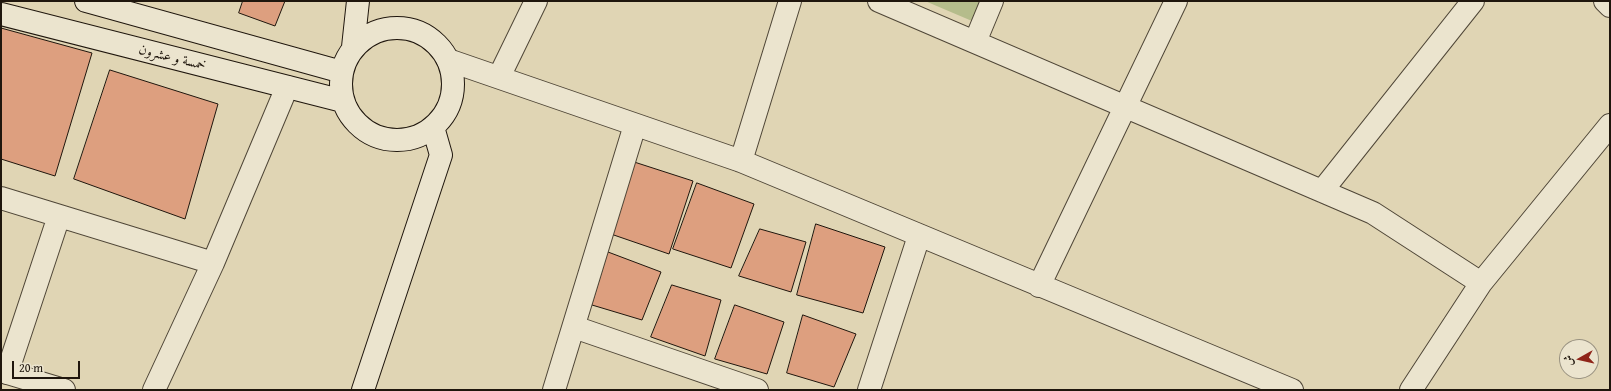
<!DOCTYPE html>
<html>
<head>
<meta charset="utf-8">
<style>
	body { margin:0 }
	#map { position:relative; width:1611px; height:391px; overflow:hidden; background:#e0d5b4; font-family:"Gentium Book Plus",Amiri,serif }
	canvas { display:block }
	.frame { position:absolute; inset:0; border:2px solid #1f160d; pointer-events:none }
	.north { position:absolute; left:1559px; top:339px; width:40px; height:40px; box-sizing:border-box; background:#ebe4ce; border:1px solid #999281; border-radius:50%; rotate:262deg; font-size:11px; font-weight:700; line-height:16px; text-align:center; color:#1f160d }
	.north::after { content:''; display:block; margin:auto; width:14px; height:18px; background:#8f2418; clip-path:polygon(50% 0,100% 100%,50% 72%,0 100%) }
	.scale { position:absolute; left:12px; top:361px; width:68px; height:18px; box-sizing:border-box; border:2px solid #1f160d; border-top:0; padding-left:5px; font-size:12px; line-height:14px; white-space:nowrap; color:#1f160d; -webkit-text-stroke:3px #ebe4ce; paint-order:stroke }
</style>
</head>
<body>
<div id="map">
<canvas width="1611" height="391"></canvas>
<div class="frame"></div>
<div class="north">ش</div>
<div class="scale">20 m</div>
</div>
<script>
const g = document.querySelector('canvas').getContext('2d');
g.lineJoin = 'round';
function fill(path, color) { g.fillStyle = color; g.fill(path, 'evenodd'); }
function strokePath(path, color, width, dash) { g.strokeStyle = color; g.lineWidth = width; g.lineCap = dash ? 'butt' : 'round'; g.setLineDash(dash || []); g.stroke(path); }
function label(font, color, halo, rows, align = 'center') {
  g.font = font + ' "Gentium Book Plus",Amiri,serif'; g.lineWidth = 3; g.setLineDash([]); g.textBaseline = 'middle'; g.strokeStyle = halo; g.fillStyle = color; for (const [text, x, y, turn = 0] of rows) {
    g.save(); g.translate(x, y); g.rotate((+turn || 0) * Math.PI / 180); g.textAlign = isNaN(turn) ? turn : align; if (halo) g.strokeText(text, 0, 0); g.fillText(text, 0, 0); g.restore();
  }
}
fill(new Path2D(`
	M925,1H980L972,21Z`), '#b5bc8b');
const building = new Path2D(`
	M243,1H285L275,26L239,13Z
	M1,28L92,53L55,176L1,159Z
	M110,70L218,104L185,219L74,179Z
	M628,160L693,181L669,254L605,232Z
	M697,183L754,204L731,268L673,249Z
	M816,224L885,247L863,313L797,295Z
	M760,229L806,242L791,292L739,276Z
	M608,252L661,272L642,320L592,305Z
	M672,285L721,300L705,356L651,337Z
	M735,305L784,322L767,374L715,359Z
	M803,315L856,334L834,387L787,373Z`);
fill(building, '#dd9f7f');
strokePath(building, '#1f160d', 1);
const street = new Path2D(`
	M879,1L1373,213L1481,283
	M1605,1L1610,6
	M975,42L992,1
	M448,60L741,161L1292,390
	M499,77L536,1
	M741,161L790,1
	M1322,191L1473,1
	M1,198L213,263
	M1039,286L1176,1
	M574,327L757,390
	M1,371L64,390
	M7,373L59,216
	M154,390L213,263L287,87
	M554,390L635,125
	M869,390L919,236
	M1411,390L1481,283L1610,125`);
const secondary = new Path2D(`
	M86,1L342,72
	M1,14L343,101
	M341 84a56 56 0 1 1 112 0a56 56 0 1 1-112 0Z
	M353,47L358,1
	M363,390L441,155L433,127`);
strokePath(street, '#4f4637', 24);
strokePath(secondary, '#1f160d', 24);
strokePath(street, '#ebe4ce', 22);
strokePath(secondary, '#ebe4ce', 22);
label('14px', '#1f160d', '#ebe4ce', [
	["خمسة و عشرون",172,58,14]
]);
</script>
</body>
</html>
